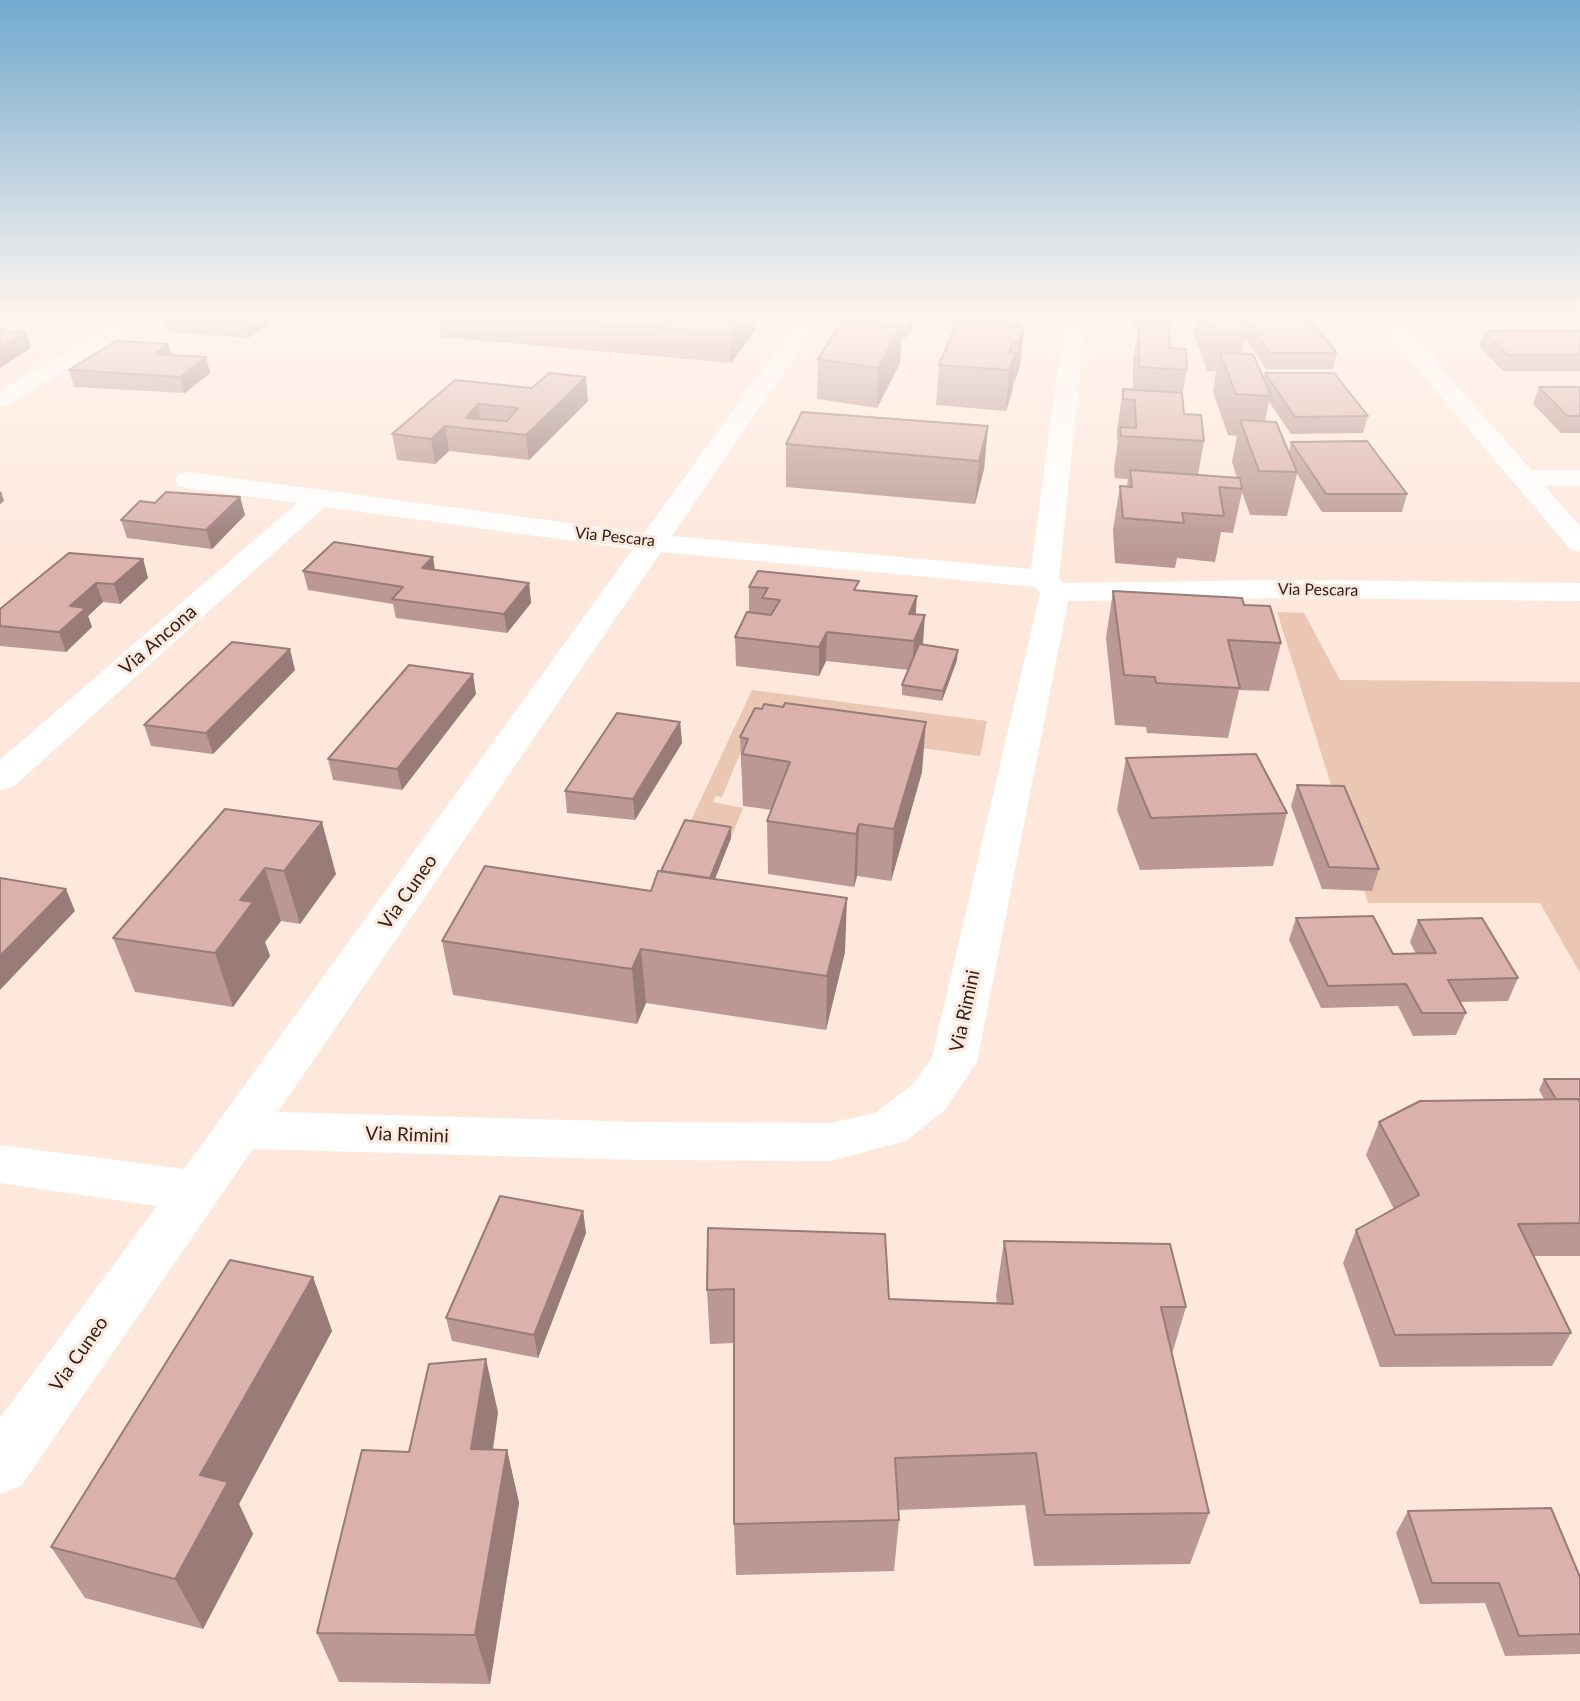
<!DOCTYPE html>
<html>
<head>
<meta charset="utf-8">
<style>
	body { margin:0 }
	canvas { display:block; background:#fee8dc }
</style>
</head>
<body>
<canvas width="1580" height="1701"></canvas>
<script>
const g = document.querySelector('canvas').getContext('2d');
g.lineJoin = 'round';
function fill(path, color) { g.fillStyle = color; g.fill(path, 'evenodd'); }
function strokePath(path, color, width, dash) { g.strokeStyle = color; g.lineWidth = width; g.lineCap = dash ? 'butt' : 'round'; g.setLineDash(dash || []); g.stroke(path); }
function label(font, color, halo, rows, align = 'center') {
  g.font = font + ' Lato,sans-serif'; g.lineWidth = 6; g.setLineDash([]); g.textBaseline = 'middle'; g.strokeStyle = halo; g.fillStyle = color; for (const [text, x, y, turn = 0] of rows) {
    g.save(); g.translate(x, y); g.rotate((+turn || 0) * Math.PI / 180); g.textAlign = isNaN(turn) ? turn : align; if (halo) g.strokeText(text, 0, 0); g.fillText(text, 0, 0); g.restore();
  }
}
fill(new Path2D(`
	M1277,612L1304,613L1340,680L1580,682V973L1540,903H1368Z
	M752,690L987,721L980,756L752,725L722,797L716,796L713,802L743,808L731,838L686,831Z`), '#eac6b3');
fill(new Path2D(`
	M129,315H155L8,405L0,407V390Z
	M802,315H823L672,536L1031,569L1065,315H1086L1059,578L1063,583L1290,580L1580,583V601L1290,598L1068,601L977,1062L945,1110L906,1141L830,1161L641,1160L253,1149L21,1486L0,1494V1418L157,1206L0,1183V1145L184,1169L633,549L325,507L13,787L0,790V760L297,503L188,488L179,486L175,480L179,474L188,472L644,533ZM661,552L1035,587L1040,593L932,1058L913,1084L875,1113L830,1123L641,1122L278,1112Z
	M1372,315L1511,317L1514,322L1511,327L1503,328L1405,327L1531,470H1580V486H1545L1580,526V552L1570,549Z`), '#fff');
fill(new Path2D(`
	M32,315H81L70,321L33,318Z
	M163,315H283L248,338L167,332Z
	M437,315H755V331L731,363L441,337Z
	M865,315H919L905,339H902L900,363L877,408L817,399L818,359L884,324L887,319L865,316Z
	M962,315H1022L1018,327H1024L1020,366L1014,383H1013L1012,392L1006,411L936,405L939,365L962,322Z
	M1129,315H1173L1171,326H1169L1170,348L1187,370L1182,396L1184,414L1204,441L1198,475L1237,478L1232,462L1237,436L1228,435L1213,392L1216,371H1207L1194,334L1198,315H1238L1242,325L1244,317L1337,353L1333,369H1266L1245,338L1242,353L1263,379L1265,373L1368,416L1363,433L1291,434L1269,402L1265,421L1289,452L1291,442L1407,494L1402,512H1322L1297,474L1287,516L1250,515L1242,492L1233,533L1221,532L1215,562L1177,558L1175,568L1115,563L1113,530L1120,486H1127L1128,479L1115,478L1114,469L1118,440H1117V430L1123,389L1133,390V359L1138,331L1134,330Z
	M1484,331H1580V371H1503L1479,346Z
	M171,355L206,357L210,373L185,393L74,387L69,370Z
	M455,380L532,388L588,401L529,460L449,451L435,464L397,460L392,434Z
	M1539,387H1580V433H1561L1533,404Z
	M988,426L984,469L975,504L786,487V444Z
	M240,497L245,515L212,549L127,538L121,520L155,503Z
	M143,559L148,578L120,604L103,602L88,616L92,627L66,652L0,646V609Z
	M435,570L529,583L531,603L507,633L396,618L393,604L308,590L303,571Z
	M749,587L858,591L922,645L957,660L942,701L902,695V685L909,670L826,661L819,676L736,666L735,637L749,613Z
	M1113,591L1244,605L1281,643L1269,691L1239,690L1228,738L1147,733L1146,727L1115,725L1106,638Z
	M295,670L213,754L151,746L144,725Z
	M476,694L402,790L333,780L328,759Z
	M680,722L682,743L635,820L567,813L565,791Z
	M740,737L922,772L891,881L857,876L854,887L768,874L767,821L772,810L743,806Z
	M1126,758L1287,813L1273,866L1140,870L1117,810Z
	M1297,785L1379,869L1372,891L1322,889L1291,806Z
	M225,809L336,874L300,924L281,921L265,942L270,956L233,1007L135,992L113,938Z
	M731,838L715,879L845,952L826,1030L646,1003L637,1024L453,995L442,941L651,891L661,871Z
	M1296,918L1393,954H1416L1410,942L1418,920L1518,978L1508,1001L1460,1002L1466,1013L1456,1035L1413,1036L1398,1006L1321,1008L1289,940Z
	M1544,1079H1580V1256H1534L1571,1333L1552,1366L1380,1367L1343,1263L1356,1230L1394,1209L1366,1155L1379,1122L1544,1099L1539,1090Z
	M583,1211L586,1233L538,1358L452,1341L446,1318Z
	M708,1228L889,1299L997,1304L996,1296L1004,1241L1186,1307L1172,1354L1209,1513L1190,1564L1034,1566L1025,1505L898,1510L899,1520L894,1571L736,1575L734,1524V1343L710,1344L707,1290Z
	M313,1277L332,1331L239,1504L253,1534L203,1629L85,1598L51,1547Z
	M498,1412L493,1450H507L519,1503L490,1684L339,1682L317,1633L409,1452Z
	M1408,1511L1580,1577V1654L1505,1656L1485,1603L1420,1604L1396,1533Z`), '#bb9893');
fill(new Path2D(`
	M68,315H81L70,321Z
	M244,315H283L248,338L243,316Z
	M745,315H755V331L731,363L730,334Z
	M915,315H919L914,323Z
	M1014,315V327L1011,334L1013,318Z
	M1019,315H1022L1017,328Z
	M913,316V323L905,339V331Z
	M5,325L11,341L0,345V328Z
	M902,325L900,363L877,408L878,368Z
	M1024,327L1020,366L1014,383L1018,344Z
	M26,332L31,348L0,368V348Z
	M1012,343L1009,370L1016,353L1012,392L1006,411L1009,370V352Z
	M168,344L173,360L155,354Z
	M206,357L210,373L185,393L180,377Z
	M586,377L588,401L529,460L526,435Z
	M478,404L481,429L466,418Z
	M445,426L449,451L435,464L431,439Z
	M988,426L984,469L975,504L979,461Z
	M1,491L4,501L0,504V492Z
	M240,497L245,515L212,549L206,530Z
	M433,557L436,576L422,568Z
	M143,559L148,578L120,604L114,584Z
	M96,583L103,602L88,616L92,627L66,652L59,632L70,606Z
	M529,583L531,603L507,633L504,614Z
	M917,596L915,625L908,643L909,614Z
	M925,615L923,644L912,670L914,641Z
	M827,632L826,661L819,676V647Z
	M290,649L295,670L213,754L206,733Z
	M958,650L957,660L942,701L943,691Z
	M473,674L476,694L402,790L397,769Z
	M680,722L682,743L635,820L633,799Z
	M926,722L922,772L891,881L894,829Z
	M322,822L336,874L300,924L284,871Z
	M859,824L857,876L854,887L856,834Z
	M731,827V838L707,899V887Z
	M265,868L281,921L265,942L270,956L233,1007L215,953L240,900Z
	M66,889L75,911L0,990V956Z
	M847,898L845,952L826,1030L827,976Z
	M641,949L646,1003L637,1024L632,969Z
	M583,1211L586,1233L538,1358L534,1335Z
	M313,1277L332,1331L239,1504L253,1534L203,1629L175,1579L200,1475Z
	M486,1359L498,1412L485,1501L471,1449Z
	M507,1450L519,1503L490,1684L475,1635Z`), '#997c78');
const building = new Path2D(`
	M511,315H745L730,334Z
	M889,315H903L913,316L905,331H902V325L884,324Z
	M983,315H1014L1013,318Z
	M1136,315H1158L1159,318Z
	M1207,315H1238L1246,333L1214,332Z
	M1244,317H1307L1337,353H1270Z
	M1139,320L1169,322L1170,348L1186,349L1187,370L1139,367Z
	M957,322L1024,327L1018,344L1012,343L1009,352L1016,353L1009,370L939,365Z
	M841,323L902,325L878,368L818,359Z
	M0,331L26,332L0,348Z
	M1484,331H1580V355H1508Z
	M116,341L168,344L155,354L206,357L180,377L69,370Z
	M1220,353L1253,354L1271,396L1236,394Z
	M549,373L586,377L526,435L445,426L431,439L392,434L455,380L532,388ZM478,404L518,408L507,421L466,418Z
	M1265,373H1334L1368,416L1295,417Z
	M1539,387H1580V416H1567Z
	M1123,389L1182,393L1184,414L1201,415L1204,441L1121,436L1120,427L1136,428L1135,400L1123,399Z
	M802,412L988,426L979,461L786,444Z
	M1240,420L1276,422L1297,472L1259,471Z
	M1367,441L1407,494H1326L1291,442Z
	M1130,470L1240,478L1242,489L1219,487L1224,516L1182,513L1184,523L1123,518L1120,486L1132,487Z
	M166,492L240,497L206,530L121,520L140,501L155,503Z
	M334,542L433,557L422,568L529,583L504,614L392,599L403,587L303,571Z
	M69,553L143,559L114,584L96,583L70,606L86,608L59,632L0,626V609Z
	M758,571L859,581L854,590L917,596L909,614L925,615L914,641L827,632L819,647L735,637L747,612L771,615L780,600L762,598L768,588L749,587Z
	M1113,591L1242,598L1244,605L1270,606L1281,643L1228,640L1240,688L1156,683L1155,677L1124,675Z
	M232,642L290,649L206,733L144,725Z
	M919,644L958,650L943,691L902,685Z
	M409,665L473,674L397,769L328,759Z
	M785,703L926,722L894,829L859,824L856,834L767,821L790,762L742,754L748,739L740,737L755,708L762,709L764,704L783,707Z
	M617,713L680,722L633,799L565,791Z
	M1256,754L1287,813L1151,818L1126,758Z
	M1297,785L1344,786L1379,869L1329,867Z
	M225,809L322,822L284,871L265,868L240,900L253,902L215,953L113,938Z
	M685,820L731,827L710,878L661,871Z
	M485,866L651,891L658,871L847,898L827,976L641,949L632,969L442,941Z
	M0,878L66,889L0,956Z
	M1373,916L1393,954L1436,953L1418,920L1482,918L1518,978L1448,980L1466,1013H1422L1406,984L1328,986L1296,918Z
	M1544,1079H1580V1102L1578,1099H1556Z
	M1578,1099L1580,1102V1223L1518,1224L1571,1333L1395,1335L1356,1230L1419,1195L1379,1122L1420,1101Z
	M500,1196L583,1211L534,1335L446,1318Z
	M708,1228L885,1234L889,1299L1013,1304L1004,1241L1170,1244L1186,1307H1161L1209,1513L1045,1515L1036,1453L895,1458L899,1520L734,1524V1289L707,1290Z
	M230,1260L313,1277L200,1475L228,1482L175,1579L51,1547Z
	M486,1359L471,1449L507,1450L475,1635L317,1633L362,1450L409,1452L429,1364Z
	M1551,1508L1580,1577V1634L1519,1636L1499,1583H1432L1408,1511Z`);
fill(building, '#dab1ab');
strokePath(building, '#997c78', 2);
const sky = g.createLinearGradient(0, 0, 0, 553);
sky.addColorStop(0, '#71a9ce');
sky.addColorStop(0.57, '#fff5ef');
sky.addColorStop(1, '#fff5ef00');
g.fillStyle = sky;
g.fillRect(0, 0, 1580, 553);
label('16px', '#30231c', '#fee8dc', [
	["Via Pescara",615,537,6],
	["Via Pescara",1318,590,1]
]);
label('19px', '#30231c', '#fee8dc', [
	["Via Ancona",158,640,-41],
	["Via Cuneo",408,892,-55],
	["Via Rimini",965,1011,-78],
	["Via Rimini",407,1135,2],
	["Via Cuneo",79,1354,-55]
]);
</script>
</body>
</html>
